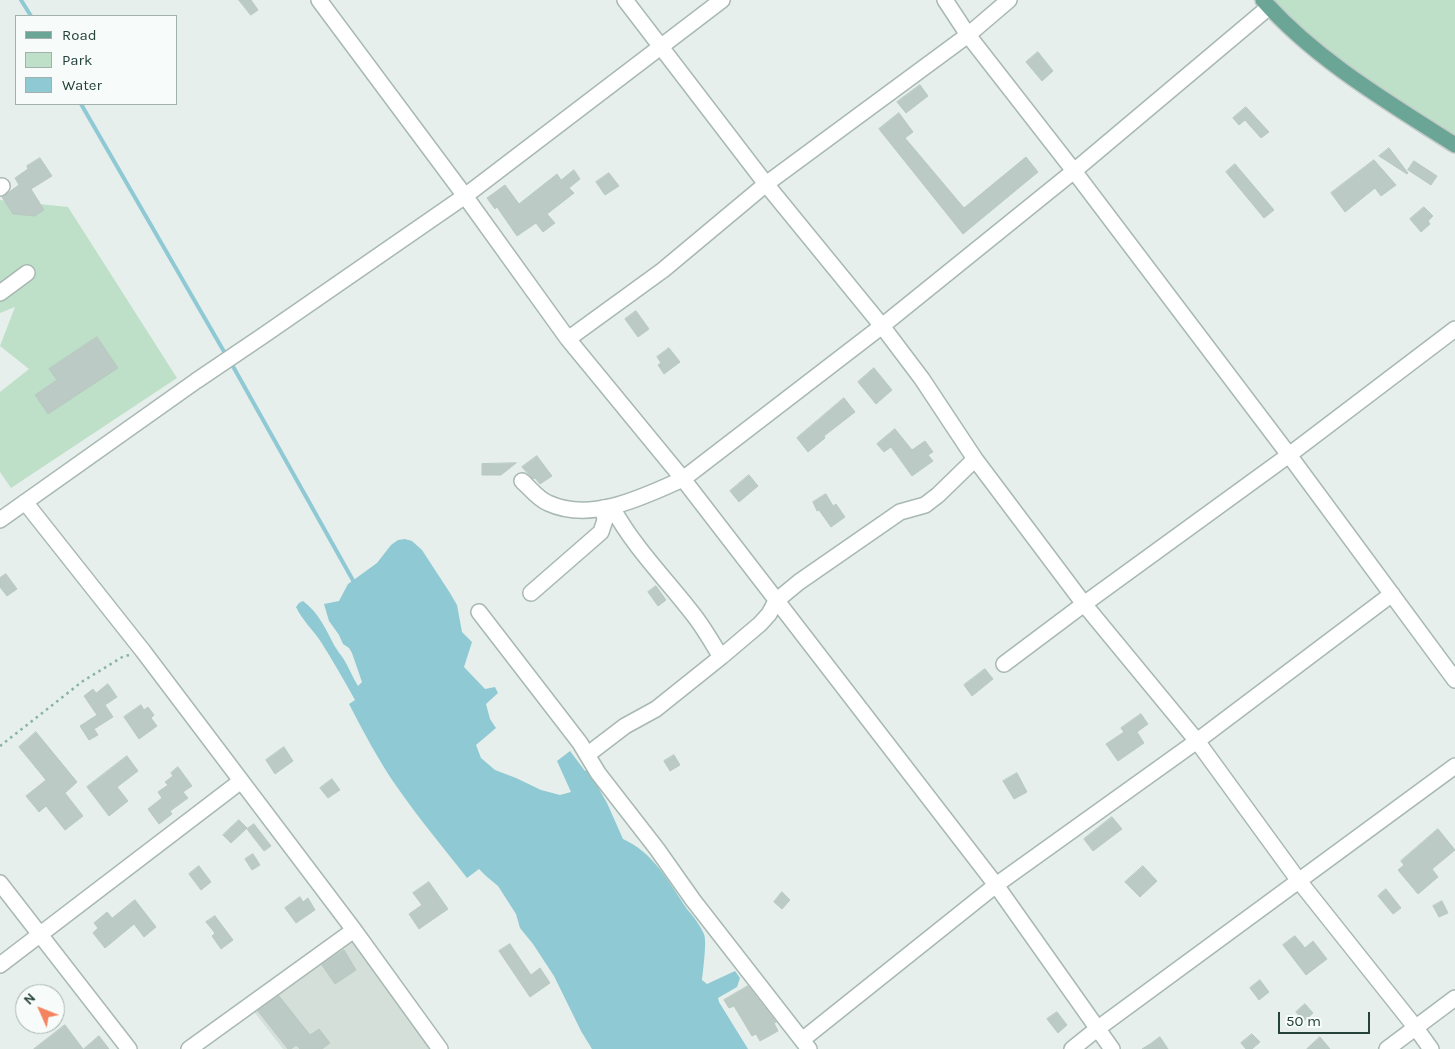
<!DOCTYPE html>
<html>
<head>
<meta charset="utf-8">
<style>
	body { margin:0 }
	#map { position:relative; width:1455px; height:1049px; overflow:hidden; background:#e6efeb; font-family:Karla,sans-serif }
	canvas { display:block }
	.legend { position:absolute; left:15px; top:15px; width:162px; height:90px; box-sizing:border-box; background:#f7fbf9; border:1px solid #a3b1ad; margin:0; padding:6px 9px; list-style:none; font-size:15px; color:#24423a }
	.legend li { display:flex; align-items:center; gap:10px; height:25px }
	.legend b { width:25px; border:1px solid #a3b1ad }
	.north { position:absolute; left:15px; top:984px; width:50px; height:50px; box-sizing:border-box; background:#f7fbf9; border:1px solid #a3b1ad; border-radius:50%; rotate:314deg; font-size:14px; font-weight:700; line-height:20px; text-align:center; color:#24423a }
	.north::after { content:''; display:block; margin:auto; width:18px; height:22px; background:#f4845f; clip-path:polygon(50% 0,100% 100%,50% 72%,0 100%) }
	.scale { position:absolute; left:1278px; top:1012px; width:92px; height:22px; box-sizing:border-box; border:2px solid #24423a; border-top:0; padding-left:6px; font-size:15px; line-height:18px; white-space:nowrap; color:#24423a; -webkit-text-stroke:4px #f7fbf9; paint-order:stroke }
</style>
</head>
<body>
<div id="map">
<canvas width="1455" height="1049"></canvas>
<ul class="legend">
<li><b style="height:6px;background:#6aa596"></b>Road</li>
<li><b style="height:14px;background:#bfe0c8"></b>Park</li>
<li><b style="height:14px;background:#8ec9d4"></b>Water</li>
</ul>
<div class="north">N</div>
<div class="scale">50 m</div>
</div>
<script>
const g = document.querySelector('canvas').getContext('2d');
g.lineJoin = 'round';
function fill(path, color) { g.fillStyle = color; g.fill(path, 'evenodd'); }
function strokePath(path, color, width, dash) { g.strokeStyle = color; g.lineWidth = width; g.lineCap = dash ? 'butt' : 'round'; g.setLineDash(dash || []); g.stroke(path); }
fill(new Path2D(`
	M352,935L437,1049H283L252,1009Z`), '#d4dfda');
fill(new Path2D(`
	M1263,0H1455V145L1369,89Z
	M0,200L68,207L177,378L11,488L0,472V392L29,369L0,346L15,307L0,313Z`), '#bfe0c8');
fill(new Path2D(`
	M405,539L412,541L422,550L450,593L457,605L462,632L472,642L464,667L485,689L495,687L498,693L486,704L490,719L496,728L476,745L481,758L495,770L516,778L541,790L560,795L571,792L557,761L570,751L585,771L588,769L595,779V782L607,803L623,839C653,852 669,882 687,909C693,916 700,925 704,934C707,942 703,970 702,980L707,984L735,971L740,978L737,987L718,998L719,1002L748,1049H592L581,1031L554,976L533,944L520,928L516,914L498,886L486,876L479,869L467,878C444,848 419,819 397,787C380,763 363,731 349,704L355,700C344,680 333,661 321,642C313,630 302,620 296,607L299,603L303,601C318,612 326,629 334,645C337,650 340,654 343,658C349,667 352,677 358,686L362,682L352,653L349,648L343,644L339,635L329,621L324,604L339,601L348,584L377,563L391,545L398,540Z`), '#8ec9d4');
strokePath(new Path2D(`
	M21,0L31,16
	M81,104L226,355
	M230,361L355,584`), '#8ec9d4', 4);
const building = new Path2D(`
	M239,0H251L258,10L251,15Z
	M1038,52L1053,71L1042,81L1026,62Z
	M920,85L928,96L906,113L897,102Z
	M1246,107L1269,132L1261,138L1245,120L1239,125L1233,118Z
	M899,113L913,132L905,138L964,208L1026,157L1038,172L963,234L879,129Z
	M1389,148L1408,173L1407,174L1379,156Z
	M40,158L52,176L31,189L44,210L35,216L13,214L2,197L19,185L15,178L28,169L27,166Z
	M1374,160L1396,185L1381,196L1375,188L1345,212L1331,193Z
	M1414,161L1437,176L1431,185L1408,170Z
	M1235,164L1274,210L1264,218L1226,172Z
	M574,170L580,179L569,188L574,193L547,214L555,223L543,232L536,223L517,236L497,207L495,209L487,198L505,185L519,204L557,174L561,180Z
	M609,173L619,186L605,195L596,182Z
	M1424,207L1433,216L1428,221L1430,224L1421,232L1410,219Z
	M636,311L649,329L638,337L625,319Z
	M97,337L118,368L48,414L35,395L57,380L49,369Z
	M669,348L680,362L664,374L658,365L661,363L657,357Z
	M874,368L892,390L876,404L858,382Z
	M844,398L855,412L824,436L825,438L808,452L797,438Z
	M895,429L912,450L925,441L933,452L928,455L933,461L912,476L891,447L884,452L877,444Z
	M537,456L552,476L540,484L535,478L533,479L522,467Z
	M516,463L501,475H482V464Z
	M749,475L758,486L739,502L730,491Z
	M826,494L833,506L836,504L845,517L831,527L819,510L817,511L813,502Z
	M6,574L17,589L7,596L0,587V578Z
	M656,586L666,600L658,606L648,592Z
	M985,669L993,679L972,696L964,685Z
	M108,684L117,697L105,705L113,717L94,729L98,735L89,740L80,726L97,715L84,696L93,689L96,693Z
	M141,705L144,710L148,707L154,715L151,718L157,726L139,739L124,717Z
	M1141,714L1148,724L1137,732L1144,743L1118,761L1106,744L1124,732L1121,728Z
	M36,732L77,782L65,793L83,816L65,830L46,806L39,812L26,796L46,780L19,747Z
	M284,747L293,761L275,774L266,760Z
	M674,755L680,765L670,771L664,761Z
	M127,756L138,771L117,787L128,801L109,816L87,787Z
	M178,767L192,786L183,792L188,798L170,811L172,814L159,824L148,809L162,798L158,792L168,785L165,782L173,776L171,773Z
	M1017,773L1027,792L1014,799L1003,781Z
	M332,779L340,790L328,798L320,788Z
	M1112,817L1122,829L1093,851L1084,839Z
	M239,820L247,828L231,843L223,835Z
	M254,824L271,846L264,851L247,829Z
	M1438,829L1455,850L1432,869L1438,877L1418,894L1398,870L1404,865L1401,861Z
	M253,854L260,865L252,870L245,859Z
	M199,866L211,882L201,890L189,874Z
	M1143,866L1157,881L1140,897L1125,882Z
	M429,882L448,909L419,929L409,914L422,905L413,893Z
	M1386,889L1401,908L1393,914L1378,896Z
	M782,892L790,900L782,909L774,902Z
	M300,897L303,902L308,898L315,910L296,923L285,908Z
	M135,900L156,927L144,937L134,924L105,948L93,933L98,928L94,923L107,912L112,918Z
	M1442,901L1448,913L1439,917L1433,906Z
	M215,916L233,940L221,949L212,936L215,933L206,922Z
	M1295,936L1305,948L1313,941L1327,959L1306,975L1283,945Z
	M510,944L531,975L540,968L550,983L530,997L499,951Z
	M344,950L356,970L335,984L322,965Z
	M1260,980L1269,992L1259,1000L1250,988Z
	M748,986L776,1022L774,1023L778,1031L760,1041L756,1034L752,1036L734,1006L729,1008L724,1000Z
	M279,996L310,1035L319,1029L330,1043L322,1049H300L296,1045L291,1049H288L258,1011Z
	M1305,1004L1313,1013L1304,1021L1296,1012Z
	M1057,1012L1067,1025L1058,1033L1047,1019Z
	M65,1025L83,1049H34Z
	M1252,1034L1260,1042L1252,1049H1246L1241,1043Z
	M99,1036L109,1049H84Z
	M1160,1037L1168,1049H1142L1150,1044Z
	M1320,1037L1330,1049H1307Z`);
fill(building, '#bbcac4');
strokePath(building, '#b8c9c2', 1);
const minor = new Path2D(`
	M319,0L465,196L568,339L683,479L996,885L1112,1049
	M625,0L766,184L882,326L922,379L975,459L1084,604L1197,741L1299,881L1416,1028L1431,1049
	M945,0L968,35L1074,171L1289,455L1455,680
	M0,188L2,186
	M0,293L27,273
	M568,339L663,270L766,184L968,35L1009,0
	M522,481C530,488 538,499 548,503C591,523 643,497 683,479L882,326L1074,171L1269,7
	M25,502L143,651L354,930L440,1049
	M612,507C634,548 668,581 696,618C705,630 713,644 721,657
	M0,520L196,381L264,335L465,196L722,0
	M531,593L601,532L605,520L603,508
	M479,612L580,743L598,773L657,849L693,900L809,1049
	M1004,664L1084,604L1289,455L1455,329
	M587,755L625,726L656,709L721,657L760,624L769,614L776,601L799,582L900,512L925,505L938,495L975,459
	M0,883L129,1049
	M0,965L241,781
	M802,1040L996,885L1197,741L1392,594
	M189,1049L354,930
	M1072,1049L1097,1029L1455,766
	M1387,1049L1455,998`);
const major = new Path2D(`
	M1263,0C1316,60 1388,102 1455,145`);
strokePath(minor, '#a8b8b2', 18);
strokePath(major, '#c2cac8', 18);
strokePath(new Path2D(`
	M0,746L83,681L124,656L130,655`), '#86b3a5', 2.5, [2.5, 4]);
strokePath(minor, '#fff', 15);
strokePath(major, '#6aa596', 15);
</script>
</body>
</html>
